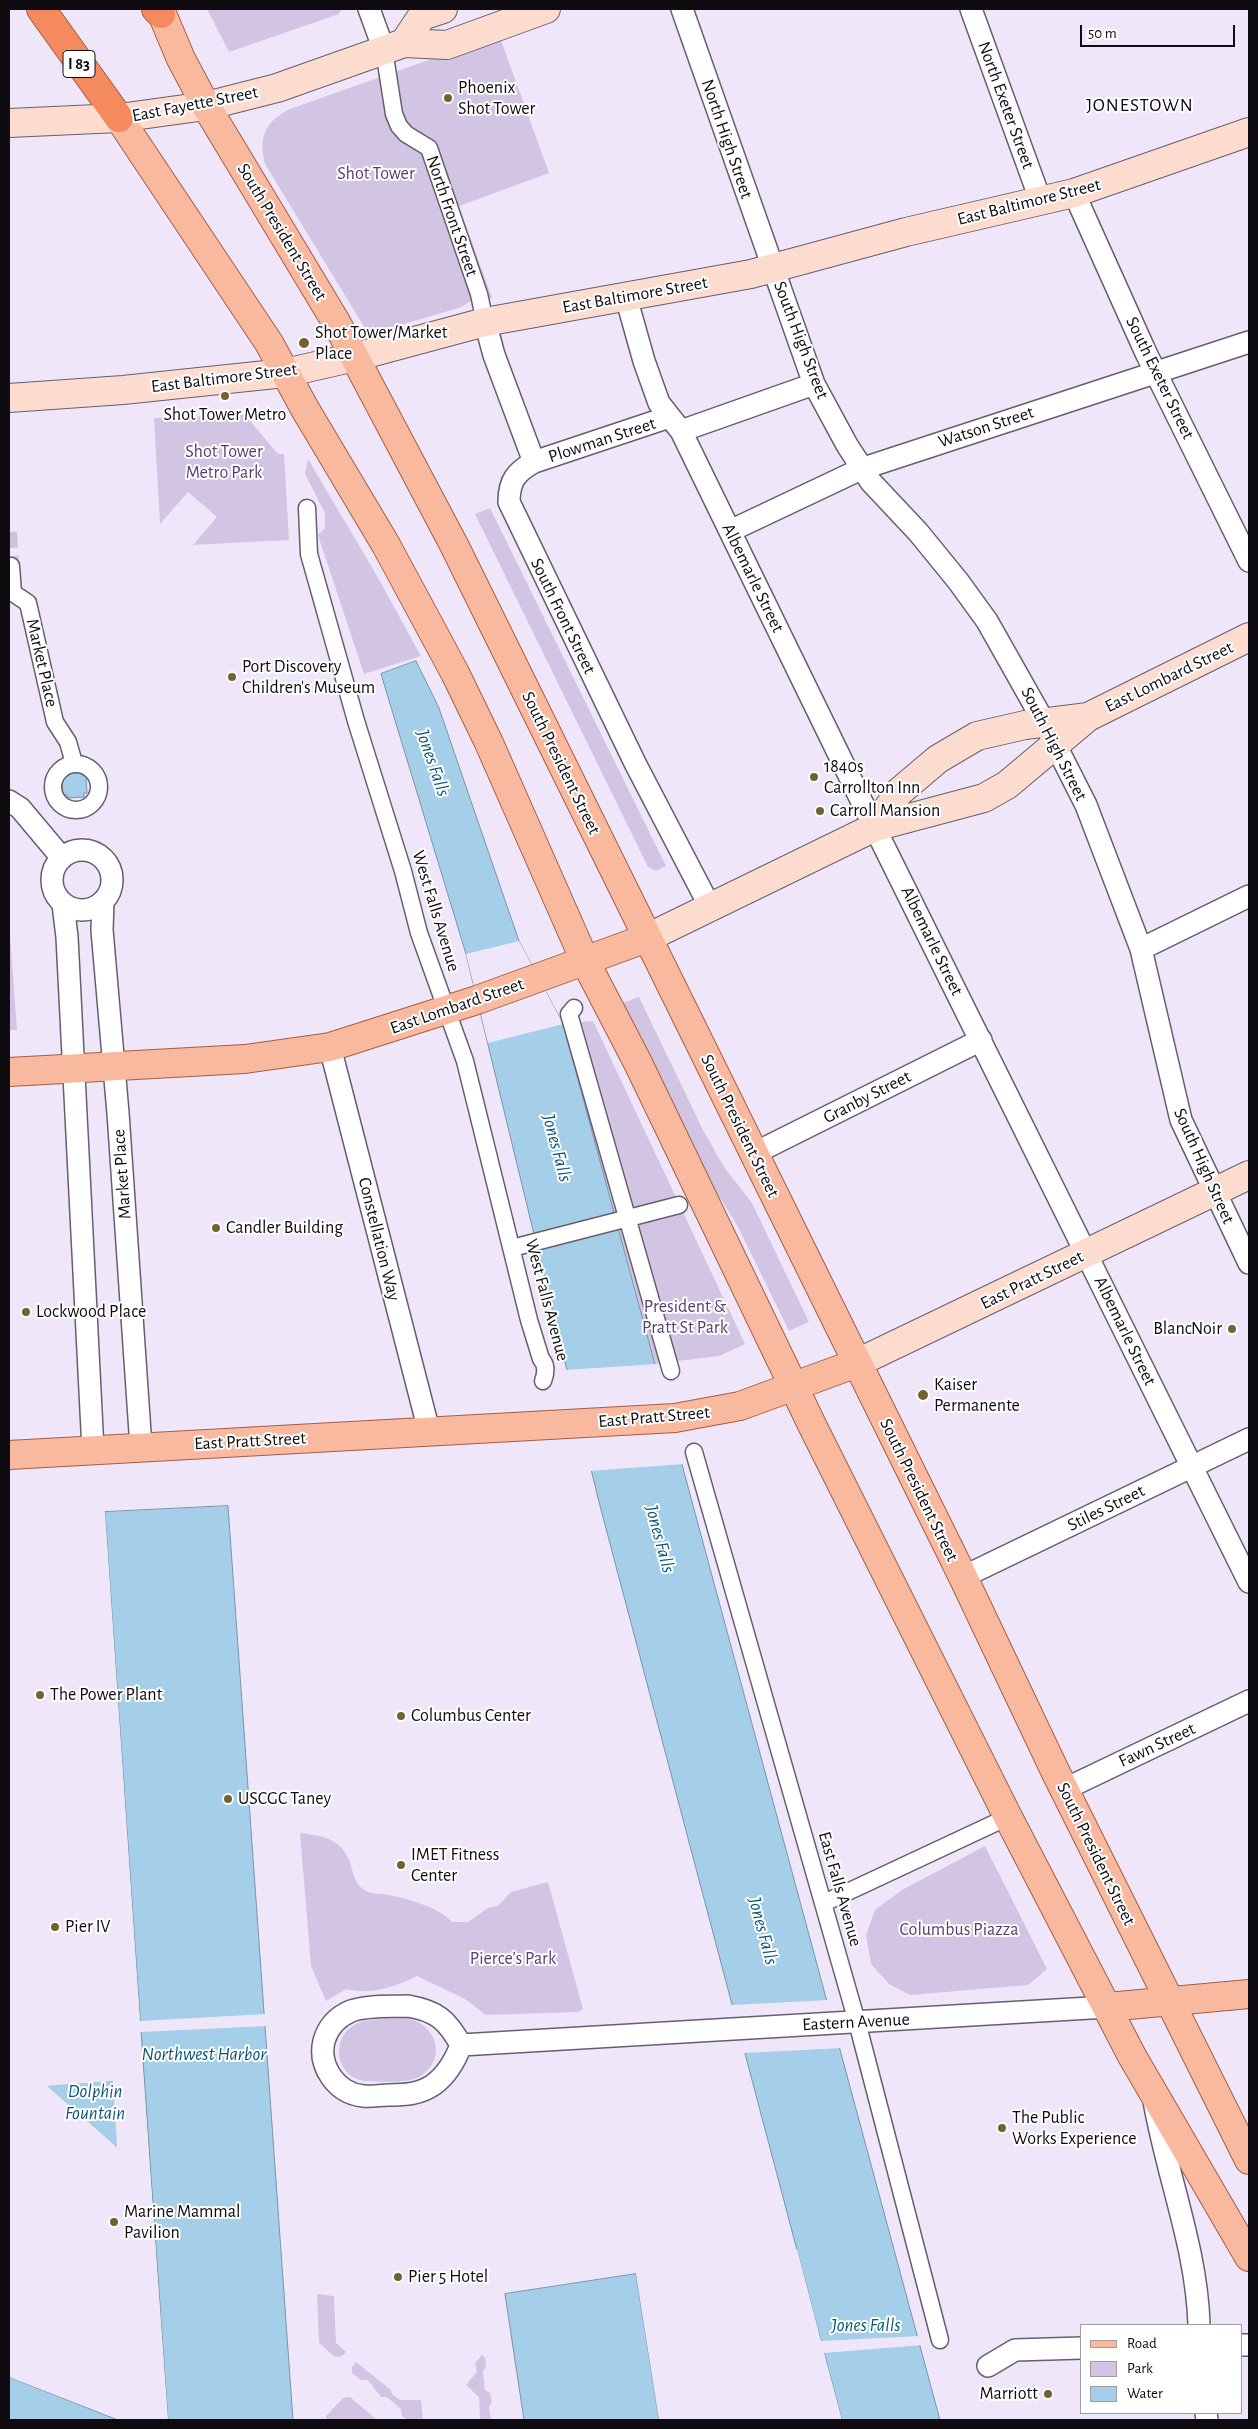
<!DOCTYPE html>
<html>
<head>
<meta charset="utf-8">
<style>
	body { margin:0 }
	#map { position:relative; width:1258px; height:2429px; overflow:hidden; background:#efe6fa; font-family:"Alegreya Sans",sans-serif }
	canvas { display:block }
	.frame { position:absolute; inset:0; border:10px solid #0e0b11; pointer-events:none }
	.legend { position:absolute; left:1080px; top:2324px; width:162px; height:90px; box-sizing:border-box; background:#fff; border:1px solid #9f9da0; margin:0; padding:6px 9px; list-style:none; font-size:15px; color:#0e0b11 }
	.legend li { display:flex; align-items:center; gap:10px; height:25px }
	.legend b { width:25px; border:1px solid #9f9da0 }
	.scale { position:absolute; left:1080px; top:25px; width:155px; height:22px; box-sizing:border-box; border:2px solid #0e0b11; border-top:0; padding-left:6px; font-size:15px; line-height:18px; white-space:nowrap; color:#0e0b11; -webkit-text-stroke:4px #fff; paint-order:stroke }
</style>
</head>
<body>
<div id="map">
<canvas width="1258" height="2429"></canvas>
<div class="frame"></div>
<ul class="legend">
<li><b style="height:6px;background:#f8b99e"></b>Road</li>
<li><b style="height:14px;background:#d2c5e3"></b>Park</li>
<li><b style="height:14px;background:#a5cfe8"></b>Water</li>
</ul>
<div class="scale">50 m</div>
</div>
<script>
const g = document.querySelector('canvas').getContext('2d');
g.lineJoin = 'round';
function fill(path, color) { g.fillStyle = color; g.fill(path, 'evenodd'); }
function strokePath(path, color, width, dash) { g.strokeStyle = color; g.lineWidth = width; g.lineCap = dash ? 'butt' : 'round'; g.setLineDash(dash || []); g.stroke(path); }
function label(font, color, halo, rows, align = 'center') {
  g.font = font + ' "Alegreya Sans",sans-serif'; g.lineWidth = 4; g.setLineDash([]); g.textBaseline = 'middle'; g.strokeStyle = halo; g.fillStyle = color; for (const [text, x, y, turn = 0] of rows) {
    g.save(); g.translate(x, y); g.rotate((+turn || 0) * Math.PI / 180); g.textAlign = isNaN(turn) ? turn : align; if (halo) g.strokeText(text, 0, 0); g.fillText(text, 0, 0); g.restore();
  }
}
fill(new Path2D(`
	M207,9H341L339,14L229,52Z
	M499,35L549,173L459,206L492,298L469,302L462,307L380,331H369L363,325L265,164C258,136 266,121 290,109Z
	M245,415L278,454H284L289,540L193,545L217,517L188,492L160,524L154,418Z
	M308,459L377,576L421,656L364,674L318,535L325,528V513L305,474Z
	M490,508L666,866L656,871L648,867L475,514Z
	M9,922L17,1030H9Z
	M639,997L703,1130L724,1167L752,1203L809,1322L789,1331L737,1225L689,1148L623,1003Z
	M593,1021L745,1344L719,1356L653,1364L563,1024Z
	M300,1833C326,1836 345,1840 352,1869C354,1878 357,1886 366,1891C373,1895 382,1893 389,1895C406,1898 441,1908 452,1922H468L488,1908L498,1906L511,1892L548,1882L583,2009L578,2012L486,2015L465,1999L417,1976C394,1987 372,1995 346,1989L326,2001L311,1966Z
	M985,1846L1047,1969L1028,1985L910,1995L889,1984L871,1964L866,1935L875,1910L902,1890Z
	M405,2018C435,2022 448,2057 422,2075C408,2085 381,2081 364,2081C336,2077 330,2039 354,2025C368,2017 390,2019 405,2018Z
	M317,2294L334,2296L336,2343L346,2352L342,2356L335,2357L319,2343Z
	M482,2355L485,2358L486,2366L483,2371L485,2390L490,2393L492,2402L489,2407L491,2420H480L479,2397L466,2385L477,2372L475,2363Z
	M356,2362L391,2390L392,2394L400,2400H421L423,2420H408L402,2416L401,2409L387,2397H381L368,2380H361L352,2373V2367Z
	M350,2397L377,2420H326V2416L343,2398Z`), '#d2c5e3');
const water = new Path2D(`
	M416,661L439,708L519,941L563,1024L940,2420H842L599,1502L466,954L381,674Z
	M83,773V776H86L87,793H84V797L67,798V795H63L62,777H65V774Z
	M228,1506L293,2420H168L105,1512Z
	M114,2081L118,2148L46,2086Z
	M636,2274L659,2420H524L505,2294Z
	M9,2377L118,2420H9Z`);
fill(water, '#a5cfe8');
strokePath(water, '#7894a8', 1);
fill(new Path2D(`
	M519,941L563,1024L488,1043L466,954Z
	M657,1364L684,1464L589,1471L565,1370Z
	M103,1512H105L140,2021L266,2014L267,2026L140,2032L168,2420H166Z
	M829,2000L842,2048L744,2053L731,2005Z
	M115,2079L120,2148L118,2150L44,2086L46,2083ZM113,2081L117,2147L47,2086Z
	M795,2249H797L821,2341L920,2336L923,2345L824,2353L842,2420H839Z
	M636,2274H639L662,2420H659Z
	M9,2375L119,2418L120,2420L9,2377Z`), '#efe6fa');
strokePath(new Path2D(`
	M9,532L11,566`), '#cdc5d7', 16, [16, 8]);
const pedestrian = new Path2D(`
	M384,50L394,114L399,126L406,134L429,148L479,294L485,322
	M307,508L309,554L356,721L403,871L419,933L465,1061L529,1320L541,1359C547,1365 546,1373 543,1381
	M11,566L13,593L28,603L55,722L68,742L74,763
	M53 787a23 23 0 1 1 46 0a23 23 0 1 1-46 0Z
	M574,1008L569,1014L671,1371
	M512,1248L679,1205
	M694,1452L857,2022L940,2340
	M824,1903L1008,1817`);
const minor = new Path2D(`
	M369,9L384,50
	M682,9L814,384L847,445L871,482L918,532L958,581L987,621L1044,722L1086,805L1141,949L1181,1120L1249,1263
	M971,9L1041,202
	M1074,193L1146,353L1249,561
	M626,297L644,361L659,403L681,431L861,800L1249,1582
	M485,322L494,355L534,462
	M669,417L534,462C516,472 509,481 509,502L635,763L710,907
	M681,431L814,384
	M730,531L861,469L1249,342
	M9,801L20,808L62,858
	M52 880a30 30 0 1 1 60 0a30 30 0 1 1-60 0Z
	M103,901L102,930L118,1113L141,1447
	M63,904L67,937L93,1450
	M1141,949L1249,896
	M330,1047L429,1431
	M753,1154L981,1040
	M963,1577L1249,1439
	M1065,1789L1249,1701
	M408,2006C437,2011 447,2020 461,2045C455,2061 447,2075 433,2085C420,2094 405,2095 389,2095C381,2095 371,2097 363,2096C336,2093 318,2066 324,2041C328,2027 337,2017 351,2011C368,2005 390,2007 408,2006Z
	M461,2045L1107,2007
	M1154,2101C1167,2176 1197,2249 1199,2325
	M1242,2345H1249
	M988,2366L1015,2350L1082,2348
	M1206,2413L1207,2420`);
const secondary = new Path2D(`
	M404,43L422,16L443,9
	M9,123L119,118L206,106L277,88L404,43L447,45L546,9
	M9,398L123,390L285,373L355,357L485,322L751,274L906,232L1074,193L1249,132
	M875,827L899,792L938,759L977,736L1025,725L1088,717
	M647,938L875,827L984,798L1007,785L1088,717L1249,637
	M857,1363L1249,1175`);
const primary = new Path2D(`
	M160,9L181,59L206,106L336,322L454,545L963,1577L1056,1773L1249,2160
	M119,118L269,343L305,409L386,545L455,673L489,743L585,961L638,1063L813,1427L1008,1817L1132,2056L1249,2257
	M9,1072L245,1059L330,1047L477,1000L647,938
	M9,1455L675,1418L740,1406L857,1363
	M1107,2007L1249,1994`);
const motorway = new Path2D(`
	M41,9L119,118
	M156,9L161,14`);
strokePath(pedestrian, '#665e6f', 19);
strokePath(minor, '#665e6f', 24);
strokePath(secondary, '#665e6f', 30);
strokePath(primary, '#a45e43', 30);
strokePath(motorway, '#a45e43', 30);
strokePath(pedestrian, '#fff', 16);
strokePath(minor, '#fff', 21);
strokePath(secondary, '#fcdccf', 28);
strokePath(primary, '#f8b99e', 28);
strokePath(motorway, '#f48a5e', 28);
for (const [x, y, r, color] of [
	[448,98,5,"#716230"],
	[304,343,6,"#716230"],
	[225,396,5,"#716230"],
	[232,677,5,"#716230"],
	[814,777,5,"#716230"],
	[820,811,5,"#716230"],
	[216,1228,5,"#716230"],
	[26,1312,5,"#716230"],
	[1232,1329,5,"#716230"],
	[923,1395,6,"#716230"],
	[40,1695,5,"#716230"],
	[401,1716,5,"#716230"],
	[228,1799,5,"#716230"],
	[401,1865,5,"#716230"],
	[55,1927,5,"#716230"],
	[1002,2128,5,"#716230"],
	[114,2222,5,"#716230"],
	[398,2277,5,"#716230"],
	[1048,2394,5,"#716230"]
]) { const dot = new Path2D(); dot.arc(x, y, r, 0, 2 * Math.PI); g.fillStyle = color; g.fill(dot); strokePath(dot, '#fff', 2); }
for (const [x, y, w] of [
	[79,64,32]
]) { const box = new Path2D(); box.roundRect(x - w / 2, y - 13.5, w, 27, 4); g.fillStyle = '#fff'; g.fill(box); strokePath(box, '#0e0b11', 1); }
label('bold 16px', '#0e0b11', null, [
	["I 83",79,64]
]);
label('18px', '#0e0b11', '#fff', [
	["Phoenix",458,88],
	["Shot Tower",458,109],
	["Shot Tower/Market",315,333],
	["Place",315,354],
	["Shot Tower Metro",225,415,"center"],
	["Port Discovery",242,667],
	["Children's Museum",242,688],
	["1840s",824,767],
	["Carrollton Inn",824,788],
	["Carroll Mansion",830,811],
	["Candler Building",226,1228],
	["Lockwood Place",36,1312],
	["BlancNoir",1222,1329,"right"],
	["Kaiser",934,1385],
	["Permanente",934,1406],
	["The Power Plant",50,1695],
	["Columbus Center",411,1716],
	["USCGC Taney",238,1799],
	["IMET Fitness",411,1855],
	["Center",411,1876],
	["Pier IV",65,1927],
	["The Public",1012,2118],
	["Works Experience",1012,2139],
	["Marine Mammal",124,2212],
	["Pavilion",124,2233],
	["Pier 5 Hotel",408,2277],
	["Marriott",1038,2394,"right"]
], 'left');
label('18px', '#0e0b11', '#fff', [
	["East Fayette Street",195,104,-11],
	["North Exeter Street",1006,105,70],
	["North High Street",727,139,71],
	["East Baltimore Street",1029,202,-14],
	["North Front Street",452,216,71],
	["South President Street",282,232,59],
	["East Baltimore Street",635,295,-10],
	["South High Street",801,340,69],
	["East Baltimore Street",224,378,-7],
	["South Exeter Street",1160,378,64],
	["Watson Street",986,427,-18],
	["Plowman Street",602,440,-18],
	["Albemarle Street",753,578,64],
	["South Front Street",563,616,64],
	["Market Place",42,663,77],
	["East Lombard Street",1169,677,-26],
	["South High Street",1054,744,63],
	["South President Street",561,763,64],
	["West Falls Avenue",436,911,73],
	["Albemarle Street",932,941,64],
	["East Lombard Street",457,1006,-19],
	["Granby Street",867,1097,-27],
	["South President Street",740,1126,64],
	["South High Street",1204,1166,66],
	["Market Place",122,1174,-94],
	["Constellation Way",379,1239,76],
	["East Pratt Street",1032,1280,-26],
	["West Falls Avenue",547,1300,75],
	["Albemarle Street",1125,1331,64],
	["East Pratt Street",654,1417,-5],
	["East Pratt Street",250,1441,-3],
	["South President Street",919,1490,64],
	["Stiles Street",1106,1508,-26],
	["Fawn Street",1157,1745,-25],
	["South President Street",1096,1854,64],
	["East Falls Avenue",840,1889,74],
	["Eastern Avenue",856,2022,-3]
]);
label('18px', '#573e71', '#fff', [
	["Shot Tower",376,174],
	["Shot Tower",224,452],
	["Metro Park",224,473],
	["President &",685,1307],
	["Pratt St Park",685,1328],
	["Columbus Piazza",959,1930],
	["Pierce’s Park",513,1959]
]);
g.letterSpacing = '1px';
label('19px', '#0e0b11', '#fff', [
	["JONESTOWN",1140,105]
]);
g.letterSpacing = '0px';
label('italic 19px', '#095577', '#fff', [
	["Jones Falls",433,763,71],
	["Jones Falls",557,1148,75],
	["Jones Falls",660,1539,75],
	["Jones Falls",763,1931,75],
	["Northwest Harbor",204,2054],
	["Dolphin",95,2091],
	["Fountain",95,2113],
	["Jones Falls",866,2325]
]);
</script>
</body>
</html>
